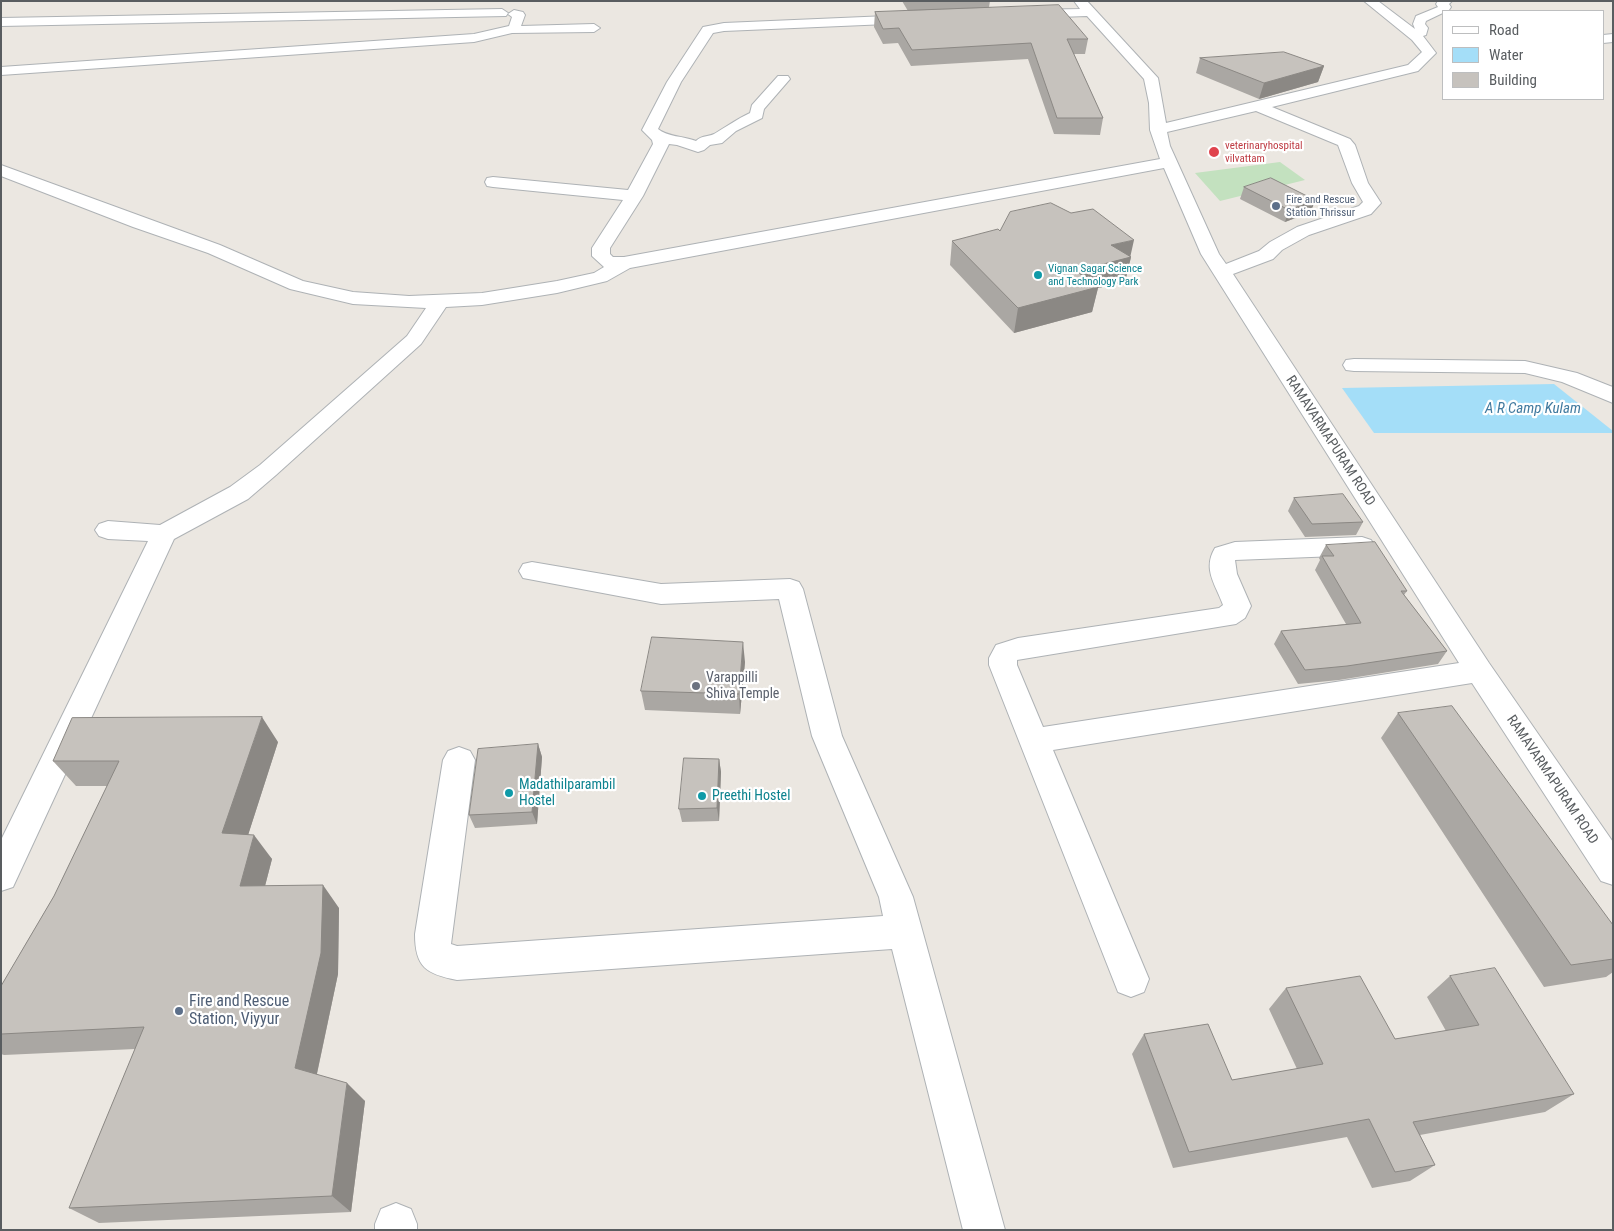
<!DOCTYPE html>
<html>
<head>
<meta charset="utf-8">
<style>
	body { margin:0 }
	#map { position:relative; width:1614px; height:1231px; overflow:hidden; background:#ebe7e1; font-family:"Roboto Condensed",sans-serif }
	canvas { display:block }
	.frame { position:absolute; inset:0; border:2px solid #595d60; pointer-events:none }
	.legend { position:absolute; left:1442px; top:10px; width:162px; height:90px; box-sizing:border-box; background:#fff; border:1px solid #bdbebf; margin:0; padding:6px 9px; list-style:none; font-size:15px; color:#595d60 }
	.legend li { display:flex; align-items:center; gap:10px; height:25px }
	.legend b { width:25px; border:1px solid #bdbebf }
</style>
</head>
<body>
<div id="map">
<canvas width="1614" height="1231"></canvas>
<div class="frame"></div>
<ul class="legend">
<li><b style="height:6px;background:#fff"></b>Road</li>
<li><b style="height:14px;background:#a4def8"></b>Water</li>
<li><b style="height:14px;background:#c6c2bd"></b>Building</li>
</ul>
</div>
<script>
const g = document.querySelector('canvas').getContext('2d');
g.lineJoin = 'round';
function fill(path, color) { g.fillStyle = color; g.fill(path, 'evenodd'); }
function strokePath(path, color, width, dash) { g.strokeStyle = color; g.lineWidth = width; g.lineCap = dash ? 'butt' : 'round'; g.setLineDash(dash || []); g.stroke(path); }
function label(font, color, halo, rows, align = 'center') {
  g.font = font + ' "Roboto Condensed",sans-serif'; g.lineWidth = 4.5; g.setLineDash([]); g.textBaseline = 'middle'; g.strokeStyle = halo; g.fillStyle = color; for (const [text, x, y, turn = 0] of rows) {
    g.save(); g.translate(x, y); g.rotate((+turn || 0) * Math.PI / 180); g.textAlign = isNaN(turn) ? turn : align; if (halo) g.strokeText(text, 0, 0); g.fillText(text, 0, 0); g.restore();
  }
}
fill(new Path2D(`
	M1280,162L1305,180L1220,201L1195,173Z`), '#c3e1bf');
fill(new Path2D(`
	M1554,384L1613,431V433H1374L1342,388Z`), '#a4def8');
const minor = new Path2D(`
	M1074,1H1087L1158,78L1166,123L1408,65L1422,52L1412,40L1364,1H1378L1415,29L1413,24L1416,16L1438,7L1436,4L1438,1H1452L1449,4L1451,7L1449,10L1426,21L1425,24L1428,28L1426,35L1423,36L1436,53L1418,71L1272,107L1350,139L1355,145L1368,183L1381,203L1371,214L1309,235L1282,250L1273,259L1233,274L1489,663L1613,842V885L1601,881L1472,683L1053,750L1149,979L1144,992L1131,997L1118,992L989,665V658L996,645L1018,638L1219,608L1223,605C1216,585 1202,569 1215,548L1235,542L1362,537L1371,540L1375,546L1371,552L1362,555L1235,560L1237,574L1251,606L1245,618L1236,624L1017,660V665L1043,727L1459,663L1201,254L1164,168L630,268L607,281L557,293L482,305L446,307L421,344L276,475L248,499L174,539L13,887L1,891V840L148,541L108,539L99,536L95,530L99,524L108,521L160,525L230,487L260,465L407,336L426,308L353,304L290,289L208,253L133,227L1,176V165L220,245L303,281L353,292L409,296L482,293L557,281L594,273L604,267L592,256V248L623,200L493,187L487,186L485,182L487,178L493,177L628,190L653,144L652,140L642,130L667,82L703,27L724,23L911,15L917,19L911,23L724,31L713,33L681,82L658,129C667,137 684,136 696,141C702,135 708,137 714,134C726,127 737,119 750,113L752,105L778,76H788L790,79L764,109L762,118L736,131L722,143L710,145L704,150L698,152L677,145L669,144L643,196L610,248V254L613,257H624L1160,159L1150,130L1149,103L1144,79L1087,16L1029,18L1023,14L1029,10L1080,9ZM1256,111L1338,145L1352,183L1363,202L1359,206L1297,227L1270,242L1259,251L1226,264L1219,254L1170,146L1167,132Z
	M502,9L508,13L506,16L1,26V18Z
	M514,10L523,12L525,15L521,26L594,24L600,28L594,32L512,33L474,42L1,75V67L474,34L509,26L512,17L508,14Z
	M1613,34V42L1603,43V35Z
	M1354,359L1525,361L1577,373L1610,386L1613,387V403L1562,382L1525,373L1354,371L1346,370L1343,365L1346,360Z
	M532,562L661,584L790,579L799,582L803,589L842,736L913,897L1005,1230H963L892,949L457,980C426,974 415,967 415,934L443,760L448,751L459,747L470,751L475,760L451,944L457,946L883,916L879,897L812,736L779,599L661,604L523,578L519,571L523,564Z
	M396,1203L411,1209L417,1224V1230H375V1224L381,1209Z`);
strokePath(minor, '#aeb2b5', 2);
fill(minor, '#fff');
fill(new Path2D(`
	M902,1H990L989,7L1088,39L1085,54H1074L1103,118L1100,135L1054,134L1028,59L911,66L898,43L883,44L874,27L875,12L908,11Z
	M1200,58L1324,66L1318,82L1259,99L1196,73Z
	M1244,187L1315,200L1311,212L1285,222L1240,199Z
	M1000,231L1130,257H1131L1125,282L1098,288L1092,312L1014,333L950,265L952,241Z
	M1294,498L1363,522L1356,535L1305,537L1288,511Z
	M1326,545L1407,591L1404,595L1447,651L1438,664L1339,680L1298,684L1274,644L1281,631L1346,624L1315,570L1320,560L1319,558Z
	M745,662L740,714L645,710L641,691Z
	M1398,713L1613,925V972L1606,977L1544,987L1381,738Z
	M278,742L248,835L272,859L265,886L339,908L338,974L317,1074L365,1101L351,1212L99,1223L69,1208L135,1049L4,1055L1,1054V986L54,896L107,786H76L53,761Z
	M538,744L542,757L537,824L475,828L469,815Z
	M719,759L721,772L719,821L682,822L679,809Z
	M1450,976L1574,1094L1545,1112L1420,1135L1435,1165L1410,1181L1372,1188L1347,1137L1173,1168L1132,1054L1144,1034L1232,1080L1297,1069L1269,1009L1286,988L1395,1039L1446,1031L1427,997Z`), '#aaa7a3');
fill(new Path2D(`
	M1324,66L1318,82L1259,99L1264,83Z
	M1315,200L1311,212L1285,222L1289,210Z
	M1134,240L1130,258L1131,257L1125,282L1098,288L1092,312L1014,333L1018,308L1076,271L1111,245Z
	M743,642L745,662L740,714L739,694Z
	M262,717L278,742L241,857L222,833Z
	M538,744L542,757L537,824L532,812Z
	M719,759L721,772L719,821L717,808Z
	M254,835L272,859L259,909L240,886Z
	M323,885L339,908L338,974L314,1087L295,1068Z
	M347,1083L365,1101L351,1212L332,1196Z`), '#8b8884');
const building = new Path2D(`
	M1059,5L1088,39H1067L1103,118H1057L1031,43L912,50L899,28L883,29L875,12Z
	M1284,52L1324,66L1264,83L1200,58Z
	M1271,178L1315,200L1289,210L1244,187Z
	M1051,203L1071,213L1093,209L1134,240L1111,245L1131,257L1076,271L1098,287L1018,308L952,241L998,229L1000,231L1010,212Z
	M1343,494L1363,522L1312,524L1294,498Z
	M1375,542L1407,591H1401L1447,651L1347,666L1305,670L1281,631L1361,623L1322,556H1334L1326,545Z
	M652,637L743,642L739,694L641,691Z
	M1452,706L1613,925V959L1571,965L1398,713Z
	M262,717L222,833L254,835L240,886L323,885L321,953L295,1068L347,1083L332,1196L69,1208L144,1027L1,1034V986L54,896L119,761H53L72,718Z
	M538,744L532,812L469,815L478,749Z
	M684,758L719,759L717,808L679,809Z
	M1495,968L1574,1094L1413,1122L1435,1165L1395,1172L1369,1119L1189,1152L1144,1034L1208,1024L1232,1080L1323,1064L1286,988L1360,976L1395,1039L1479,1025L1450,976Z`);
fill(building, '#c6c2bd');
strokePath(building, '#8b8884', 1);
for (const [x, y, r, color] of [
	[1214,152,6,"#e0444e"],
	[1276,206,5,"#5c6f8a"],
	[1038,275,5,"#0f9aa8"],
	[696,686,5,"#6b7280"],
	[509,793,5,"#0f9aa8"],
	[702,796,5,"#0f9aa8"],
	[179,1011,5,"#5c6f8a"]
]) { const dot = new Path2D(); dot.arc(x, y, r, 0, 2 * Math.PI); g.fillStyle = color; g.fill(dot); strokePath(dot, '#fff', 2); }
label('11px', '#be3a42', '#fff', [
	["veterinaryhospital",1225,146],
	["vilvattam",1225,159]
], 'left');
label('11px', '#4e5e75', '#fff', [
	["Fire and Rescue",1286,200],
	["Station Thrissur",1286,213]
], 'left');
label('11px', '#0d838f', '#fff', [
	["Vignan Sagar Science",1048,269],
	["and Technology Park",1048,282]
], 'left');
label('14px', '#595d60', '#fff', [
	["RAMAVARMAPURAM ROAD",1330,441,57],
	["RAMAVARMAPURAM ROAD",1552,780,56]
]);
label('14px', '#5b616d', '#fff', [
	["Varappilli",706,678],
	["Shiva Temple",706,694]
], 'left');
label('14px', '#0d838f', '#fff', [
	["Madathilparambil",519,785],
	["Hostel",519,801],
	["Preethi Hostel",712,796]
], 'left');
label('italic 15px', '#417a9f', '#fff', [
	["A R Camp Kulam",1533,409]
]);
label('16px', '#4e5e75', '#fff', [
	["Fire and Rescue",189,1002],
	["Station, Viyyur",189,1020]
], 'left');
</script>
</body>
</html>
